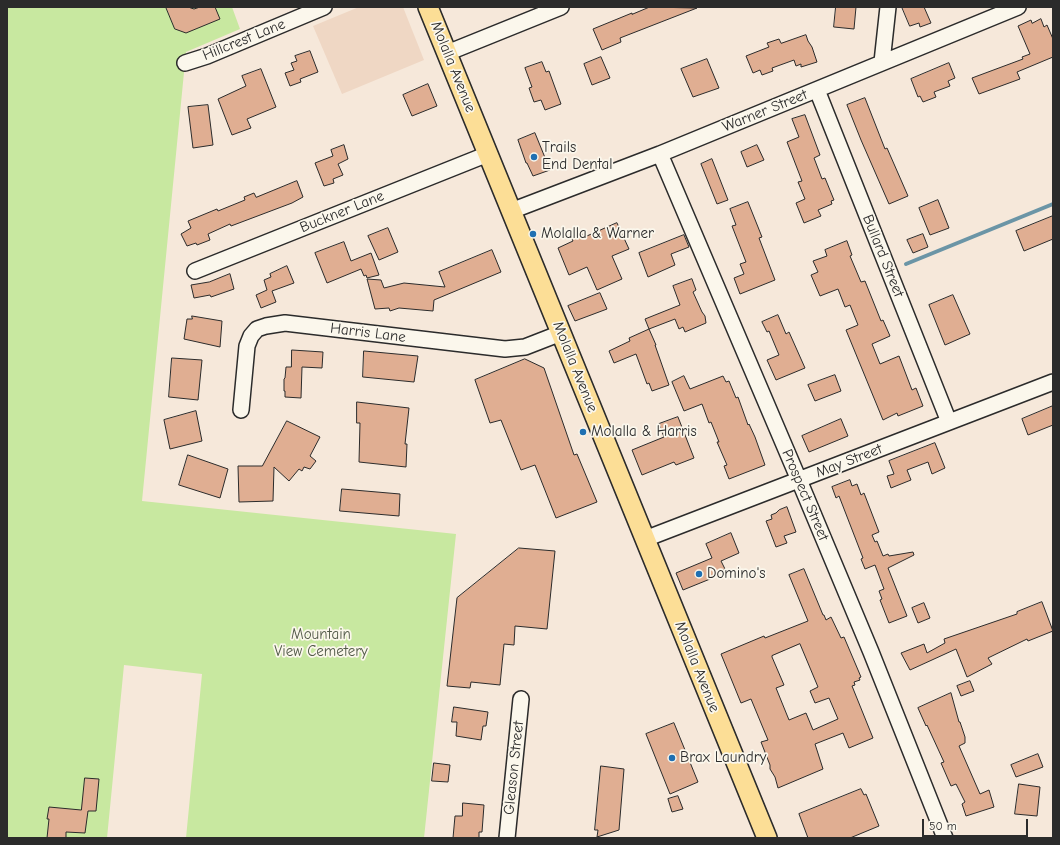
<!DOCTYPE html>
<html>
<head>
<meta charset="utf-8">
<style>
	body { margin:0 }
	#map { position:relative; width:1060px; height:845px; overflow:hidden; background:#f6e8da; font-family:"Comic Neue",sans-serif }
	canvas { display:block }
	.frame { position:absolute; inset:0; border:8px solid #2b2b2b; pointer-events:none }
	.scale { position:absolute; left:922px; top:819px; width:106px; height:18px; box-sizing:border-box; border:2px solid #2b2b2b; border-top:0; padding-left:5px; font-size:12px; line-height:14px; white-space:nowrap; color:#2b2b2b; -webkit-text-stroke:3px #fbf7ec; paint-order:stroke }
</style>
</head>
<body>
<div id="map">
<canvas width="1060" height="845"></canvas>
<div class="frame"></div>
<div class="scale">50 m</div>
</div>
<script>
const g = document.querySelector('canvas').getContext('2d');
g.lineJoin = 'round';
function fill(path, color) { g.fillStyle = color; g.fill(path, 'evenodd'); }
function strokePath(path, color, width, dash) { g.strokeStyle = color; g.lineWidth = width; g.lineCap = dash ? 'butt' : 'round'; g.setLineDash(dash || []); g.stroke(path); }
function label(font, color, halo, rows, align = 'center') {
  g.font = font + ' "Comic Neue",sans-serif'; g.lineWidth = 3.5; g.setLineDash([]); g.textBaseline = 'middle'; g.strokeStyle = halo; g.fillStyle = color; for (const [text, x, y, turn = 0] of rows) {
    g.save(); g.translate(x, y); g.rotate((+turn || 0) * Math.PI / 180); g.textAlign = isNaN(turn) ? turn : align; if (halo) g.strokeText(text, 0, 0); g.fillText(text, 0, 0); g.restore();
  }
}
fill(new Path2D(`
	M359,7H403L424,60L342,94L313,26Z`), '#efd7c4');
fill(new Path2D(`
	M7,7H232L240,29L186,52L142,501L456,534L424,838H186L202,674L124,665L107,838H7Z`), '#c8e8a0');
strokePath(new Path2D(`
	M906,264L1053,204`), '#6b95a6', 4);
const building = new Path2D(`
	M166,7H188L194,9L200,7H215L220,19L186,33L175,29Z
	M650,7L697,8L620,38L621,42L602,50L593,29L632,13V14Z
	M836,7H856L854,29L834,27Z
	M902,7H924L931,23L920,27L919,23L910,26Z
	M1041,19L1044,27L1047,25L1053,39V57L1017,72L1020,79L979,94L972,78L1023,59L1022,57L1030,54L1018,26L1031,20L1032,23Z
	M806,35L808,41L812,47L817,62L801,67V64L796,66L794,60L772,68L773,71L762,75L760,70L753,73L746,56L769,47L767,43L779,39L781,43Z
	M310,51L318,72L300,79L301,82L290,86L285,73L294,70L291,63L297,61L295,56Z
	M601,57L610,78L592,85L584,64Z
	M707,59L719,88L693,97L681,69Z
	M542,62L546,72L549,71L561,104L545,110L541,100L534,102L529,88L532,87L525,68Z
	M949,63L955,78L948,81L950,86L934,92L936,97L923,102L920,96L918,97L911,79Z
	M261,69L276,107L247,119L251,128L232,135L218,99L246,86L242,76Z
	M428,84L437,106L412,116L403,95Z
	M865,98L885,149L887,148L908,196L889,204L861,140L847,105Z
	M208,105L213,145L193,148L188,107Z
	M805,115L820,155L814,158L822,179L825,178L834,200L831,201L832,204L818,210L821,216L804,223L796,203L805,199L798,182L802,181L787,142L799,137L792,119Z
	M535,133L550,170L533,176L527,163H526L518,140Z
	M344,145L348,159L338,164L343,175L333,179L334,183L324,186L315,163L333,156L331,150Z
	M757,145L764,160L747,167L741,152Z
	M712,159L728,200L717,204L701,164Z
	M297,181L303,197L292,203L231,226L230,224L208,234L210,240L197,245L196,243L187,246L181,234L191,228L188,221L217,209L218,211L245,200L244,197L254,193L256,197Z
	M938,200L949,228L930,235L919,208Z
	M748,202L762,237L759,238L775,280L740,294L734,278L744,274L740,264L746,262L732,226L736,225L730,209Z
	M1053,216V239L1024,251L1016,231Z
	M617,223L629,249L612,256L622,279L597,290L587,267L569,275L558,248L573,241L572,239L585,233L586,236Z
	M388,228L398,252L379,260L368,236Z
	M923,234L928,247L913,253L907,240Z
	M684,235L689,247L671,254L675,265L648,277L639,253Z
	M847,241L852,255L850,256L861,282L865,281L881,321L883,320L890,336L872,344L880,364L899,356L912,390L916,388L923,406L898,416L897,413L883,420L846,330L858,325L850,305L845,307L838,289L820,296L811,275L818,272L813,261L827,256L825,250Z
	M344,242L351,261L371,253L379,275L367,278L366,275L364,276L361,269L327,283L315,253Z
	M492,250L501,272L434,300L433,311L399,308L390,311L389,308L375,309L367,279L381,280L384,288L404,283L445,287L439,272Z
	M287,266L294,283L272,291L276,302L261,308L256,295L267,290L264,280L271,277L270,274Z
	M230,274L234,289L211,297L210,295L194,298L191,285L209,282Z
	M692,279L696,290L693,292L702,312L705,316L706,323L685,332L683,327L679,329L675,319L649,329L656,345H655L669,385L652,391L649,383L647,384L636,354L614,363L609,351L630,341L629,338L649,329L645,319L680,305L673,286Z
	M600,293L607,309L575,321L568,306Z
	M953,295L970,334L945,345L929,305Z
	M778,315L786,334L789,332L805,368L776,380L767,360L779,355L769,331L767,332L762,322Z
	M192,316L222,321L220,347L184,339L187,319H192Z
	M292,350L323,352L322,368L302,367L301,398L285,397V391H284V379L285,378L286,367H291Z
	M364,351L418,356L414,382L363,377Z
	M172,358L202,360L198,400L169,397Z
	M525,359L544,368L574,455L577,454L597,502L556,518L535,465L521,470L501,420L490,423L475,380Z
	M835,375L841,391L815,401L808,385Z
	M684,376L690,389L723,376L726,382L729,381L736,398L738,397L748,425L749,424L755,437L765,465L729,479L724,466L727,465L717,442H719L711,422L709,423L702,404L684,411L672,382Z
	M357,402L409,408L405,444H407L406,467L359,462L360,423H357Z
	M1053,406V425L1028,435L1022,419Z
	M196,411L202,441L170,449L164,420Z
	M678,417L694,458L676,465L674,462L642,475L632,450L664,437L659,424Z
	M841,419L848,436L809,452L802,436Z
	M287,421L320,437L310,456L316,461L310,469L304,467L302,471L299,469L289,481L274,467L273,501L239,502L238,466H262Z
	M935,443L945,468L932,474L928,462L907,470L911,480L891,488L887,476L894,474L889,461Z
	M188,455L228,469L220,498L179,485Z
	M850,480L852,486L857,484L861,495L864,493L879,532L872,535L875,542L877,541L883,556L888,554L889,556L913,552L914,555L888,568L907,616L889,623L880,600L882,599L879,591L884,589L875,565L865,569L861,559L863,558L839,496L836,498L832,487Z
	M342,489L400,494L399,516L340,511Z
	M787,507L796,532L784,536L787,543L776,547L766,521L772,519L771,515L776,513L779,510Z
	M731,533L739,553L721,561L725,569L713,574L715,577L683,590L676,573L712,558L706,544Z
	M519,548L555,551L547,629L515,626L514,645L504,644L500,685L471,682L470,688L447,686L457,598Z
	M804,569L823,615H824L826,620L831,617L841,638L844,637L861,677L859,678L860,680L854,682L855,685L852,686L873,738L849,748L843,733L815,744L823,769L778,788L775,777L770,769V765L761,742L768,740L751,699L741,703L721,654L764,636L765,638L808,621L789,575ZM800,644L818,687L810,691L815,703L829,698L838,719L813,730L806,713L789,720L776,688L784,685L772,657V656Z
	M1042,602L1053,631L1028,641L1027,639L988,658L992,664L967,677L956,649L910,670L901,653L924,644L927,653L945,643L944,639L1017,614V612Z
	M924,603L930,618L918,623L912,608Z
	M970,681L974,691L961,696L957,686Z
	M951,693L959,722H960L965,737V743L959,746L980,794L989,790L994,807L966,816L962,804L965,802L956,784L951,786L941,763L944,762L927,725L926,726L918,708Z
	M454,707L488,712L486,726H483L481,740L456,736L457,722H452Z
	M674,723L698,782L670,794L646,734Z
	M1038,754L1043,767L1016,777L1011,765Z
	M434,763L450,765L448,782L432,781Z
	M601,766L624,769L619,830L597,837L598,830H595Z
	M85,778L99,779L96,811H88L85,833L66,832V838H47L49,819H47L49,807L81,810Z
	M1019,784L1040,787L1037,816L1015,814Z
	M861,789L864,795L866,794L879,826L850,838H808L799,814Z
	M678,796L683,809L672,812L668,799Z
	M463,803L484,805L482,832H479V838H453L455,816H462Z`);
fill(building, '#e0ae92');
strokePath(building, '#2b2b2b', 1);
const minor = new Path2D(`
	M447,53L561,7
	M882,62L888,7
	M185,63L207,56L324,7
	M817,90L949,422
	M660,154L799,480L871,652L945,838
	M511,211L660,154L1018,7
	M195,271L488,154
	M241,410L247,346L251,336L257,329L266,326L285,323L505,349L525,347L561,333
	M645,539L1053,382
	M507,838L521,699`);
const major = new Path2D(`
	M428,7L767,838`);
strokePath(minor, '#2b2b2b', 18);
strokePath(major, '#2b2b2b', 22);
strokePath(minor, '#fbf7ec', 15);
strokePath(major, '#fcde96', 19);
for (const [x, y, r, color] of [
	[534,157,4,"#1f6fb2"],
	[533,234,4,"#1f6fb2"],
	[583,432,4,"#1f6fb2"],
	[699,574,4,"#1f6fb2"],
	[672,758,4,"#1f6fb2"]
]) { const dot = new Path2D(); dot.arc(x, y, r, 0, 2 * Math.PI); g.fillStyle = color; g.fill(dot); strokePath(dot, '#fbf7ec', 1.5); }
label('15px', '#2b2b2b', '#fbf7ec', [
	["Hillcrest Lane",244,40,-22],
	["Molalla Avenue",453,67,68],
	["Warner Street",765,111,-22],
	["Buckner Lane",342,212,-22],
	["Bullard Street",883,256,68],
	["Harris Lane",368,333,7],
	["Molalla Avenue",575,367,68],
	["May Street",849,461,-21],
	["Prospect Street",805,495,67],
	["Molalla Avenue",697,667,68],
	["Gleason Street",514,768,-84]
]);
label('15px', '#2b2b2b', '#fbf7ec', [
	["Trails",542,148],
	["End Dental",542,165],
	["Molalla & Warner",541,234],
	["Molalla & Harris",591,432],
	["Domino's",707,574],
	["Brax Laundry",680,758]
], 'left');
label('15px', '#525a48', '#fbf7ec', [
	["Mountain",321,635],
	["View Cemetery",321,652]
]);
</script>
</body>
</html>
